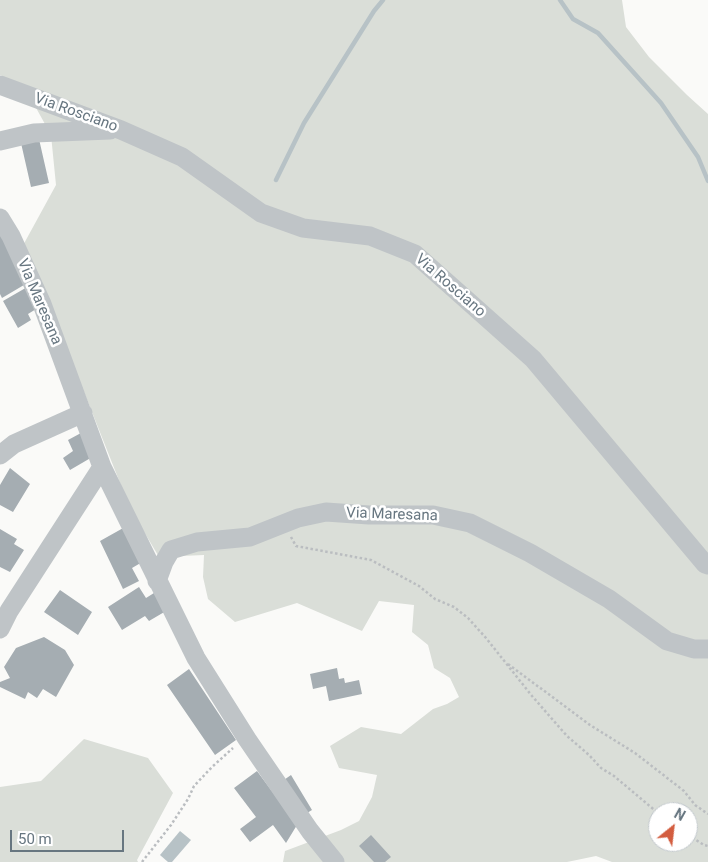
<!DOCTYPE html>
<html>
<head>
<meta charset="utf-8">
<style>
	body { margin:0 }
	#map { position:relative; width:708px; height:862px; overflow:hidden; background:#fafaf8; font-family:Roboto,sans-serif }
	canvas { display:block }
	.north { position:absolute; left:648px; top:802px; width:50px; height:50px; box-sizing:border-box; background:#fff; border:1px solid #c2c8cc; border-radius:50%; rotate:29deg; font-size:14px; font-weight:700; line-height:20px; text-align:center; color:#677680 }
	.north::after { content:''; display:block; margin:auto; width:18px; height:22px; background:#d35d3f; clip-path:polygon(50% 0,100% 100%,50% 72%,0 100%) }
	.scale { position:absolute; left:10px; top:830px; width:114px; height:22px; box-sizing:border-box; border:2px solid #677680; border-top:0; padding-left:6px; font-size:15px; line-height:18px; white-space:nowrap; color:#677680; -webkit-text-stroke:4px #fff; paint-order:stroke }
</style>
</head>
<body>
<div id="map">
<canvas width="708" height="862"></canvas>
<div class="north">N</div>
<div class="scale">50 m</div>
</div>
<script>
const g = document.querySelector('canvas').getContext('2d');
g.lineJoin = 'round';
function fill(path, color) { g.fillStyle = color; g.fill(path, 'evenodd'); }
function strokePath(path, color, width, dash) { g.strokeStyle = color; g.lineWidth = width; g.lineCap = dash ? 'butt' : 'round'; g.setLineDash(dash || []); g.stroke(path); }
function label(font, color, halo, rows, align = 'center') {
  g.font = font + ' Roboto,sans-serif'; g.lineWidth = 5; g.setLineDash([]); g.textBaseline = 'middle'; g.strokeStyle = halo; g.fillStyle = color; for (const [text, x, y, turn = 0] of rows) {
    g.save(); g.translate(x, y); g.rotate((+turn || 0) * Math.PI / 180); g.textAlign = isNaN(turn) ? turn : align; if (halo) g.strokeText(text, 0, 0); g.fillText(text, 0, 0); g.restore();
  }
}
fill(new Path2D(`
	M0,0H622L626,27L649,57L687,95L708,114V862H612L596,856L567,862H283L285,851L341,830L359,821L372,797L377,775L339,768L330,746L361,727L401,734L433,709L447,704L459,697L450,678L434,668L428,645L412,632L414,605L379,601L362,631L297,603L235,622L208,599L203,577L204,555L159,557L130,508L84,392L21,249L56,185L51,135L24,86L0,75ZM658,812H688V842H658Z
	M84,739L148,758L173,793L137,860L138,862H0V787L41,781Z`), '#daded8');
fill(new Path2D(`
	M180,831L191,840L172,862H168L160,855Z`), '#b7c2c6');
strokePath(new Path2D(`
	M560,0L573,19L598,33L661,103L698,157L708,181
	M276,180L304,123L374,11L383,0`), '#b7c2c6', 4.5);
fill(new Path2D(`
	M39,139L49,183L31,187L21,143Z
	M0,233L29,282L2,298L0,294Z
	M29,286L41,306L28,314L31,320L18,328L3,301Z
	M81,433L94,456L70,470L63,458L73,451L68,440Z
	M10,468L30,484L13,512L0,505V485Z
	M125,527L144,561L132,568L139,581L123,589L100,541Z
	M0,529L17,539L14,544L24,550L10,572L0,567Z
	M139,587L146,598L154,593L166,611L149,621L145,616L122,630L108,607Z
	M60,590L92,612L78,635L44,612Z
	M44,637L65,650L74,665L56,697L43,689L37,698L28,692L25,699L0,687V682L10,678L4,667L16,648Z
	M337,668L339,679L344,678L345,683L359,680L362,694L329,701L326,686L313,689L310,674Z
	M189,669L236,740L215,755L167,685Z
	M257,771L297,825L286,843L273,825L250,842L240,829L256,817L234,788Z
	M291,775L312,810L302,816L281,782Z
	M371,835L391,857L385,862H374L359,846Z`), '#a5adb2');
strokePath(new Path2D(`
	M291,537L296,546L371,560L419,586L435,599L454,607L468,618L486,638L532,696L567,736L589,755L601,768L614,776L658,813
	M508,664L590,725L635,753L684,791L695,805L708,814
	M688,835L704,845L708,846
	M142,862L171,825L188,799L194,786L212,767L233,748`), '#babdc0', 2.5, [2.5, 2.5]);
strokePath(new Path2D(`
	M0,85L121,130L182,157L261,213L303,228L370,236L415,254L533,359L705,564L708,565
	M0,141L34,133L110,130
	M0,218L11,236L42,304L102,467L196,658L247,739L310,831L335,862
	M0,455L14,444L83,413
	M157,581L164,562L171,550L197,542L250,537L298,518L326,512L369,515H433L470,523L530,553L609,599L667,641L694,649H708
	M0,629L9,611L102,467`), '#bfc4c7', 19);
label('15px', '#677680', '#fff', [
	["Via Rosciano",76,113,20],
	["Via Rosciano",450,286,41],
	["Via Maresana",39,302,67],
	["Via Maresana",392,515,2]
]);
</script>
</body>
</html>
